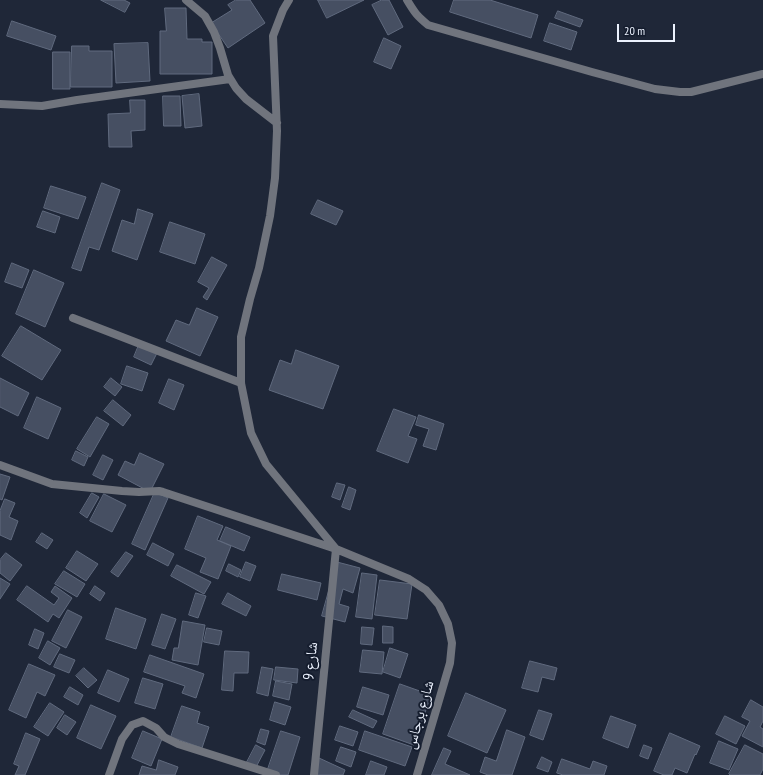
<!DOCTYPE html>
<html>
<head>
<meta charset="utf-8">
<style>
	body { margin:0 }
	#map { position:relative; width:763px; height:775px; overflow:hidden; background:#1f2738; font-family:"PT Sans Narrow",sans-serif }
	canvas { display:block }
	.scale { position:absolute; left:617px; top:24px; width:58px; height:18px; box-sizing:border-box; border:2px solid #ebf1fd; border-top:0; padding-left:5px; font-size:12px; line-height:14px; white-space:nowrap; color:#ebf1fd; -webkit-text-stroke:3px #151d2e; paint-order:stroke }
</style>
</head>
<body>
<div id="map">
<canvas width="763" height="775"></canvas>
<div class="scale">20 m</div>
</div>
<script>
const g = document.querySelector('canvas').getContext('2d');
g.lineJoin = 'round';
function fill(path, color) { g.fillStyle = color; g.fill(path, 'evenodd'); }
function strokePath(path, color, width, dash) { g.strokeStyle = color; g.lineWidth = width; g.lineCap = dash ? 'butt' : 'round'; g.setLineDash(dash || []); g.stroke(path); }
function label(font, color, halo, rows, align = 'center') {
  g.font = font + ' "PT Sans Narrow","Noto Naskh Arabic",sans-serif'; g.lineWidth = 4; g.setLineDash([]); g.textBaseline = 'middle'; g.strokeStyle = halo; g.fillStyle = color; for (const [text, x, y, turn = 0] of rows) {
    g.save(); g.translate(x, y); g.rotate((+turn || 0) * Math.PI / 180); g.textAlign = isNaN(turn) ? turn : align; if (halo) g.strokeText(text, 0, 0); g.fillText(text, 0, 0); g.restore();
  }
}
const building = new Path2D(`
	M101,0H124L130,3L125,12Z
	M236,0H250L265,23L228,48L211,23L232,10L228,5Z
	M318,0H364L327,18Z
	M382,0H389L403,27L388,35L372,5Z
	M454,0H490L538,15L531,38L450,12Z
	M165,8H186L187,39H202V42H212V74H160V31H166Z
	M558,11L583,20L580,27L555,18Z
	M12,21L56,36L51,50L7,36Z
	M550,23L577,32L571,50L544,41Z
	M384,38L401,46L391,69L374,62Z
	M148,43L150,81L116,83L114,44Z
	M72,46H89V51H112V87H71Z
	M53,52H70V89H53Z
	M199,94L202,126L185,128L182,96Z
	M163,96H180L181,126H164Z
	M130,100H145V130L131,131L132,147H109L108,114L130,113Z
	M102,183L120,190L99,250L89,247L81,271L72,268Z
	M51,186L86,197L78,219L44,208Z
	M318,200L343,211L336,225L311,214Z
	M138,209L153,214L137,260L112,251L122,220L134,224Z
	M43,211L60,217L55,233L37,227Z
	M170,222L205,234L195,264L160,252Z
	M212,257L227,265L207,300L203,297L209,288L198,282Z
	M12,263L29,270L22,288L5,282Z
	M34,270L64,283L45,327L16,314Z
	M197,308L218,317L200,356L166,341L176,320L189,325Z
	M21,326L61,350L42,380L2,356Z
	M139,345L157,353L151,365L134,357Z
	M296,350L339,366L323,409L269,390L280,360L291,364Z
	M127,366L148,373L142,391L121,384Z
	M0,378L29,393L18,416L0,407Z
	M111,378L122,387L115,396L104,387Z
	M169,379L184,385L174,410L159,403Z
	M37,397L61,408L48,439L24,428Z
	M113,400L131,415L123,426L104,411Z
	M394,409L416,417L408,436L417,439L408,463L377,451Z
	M419,415L444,424L436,450L423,446L429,429L416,425Z
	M97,417L109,424L90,457L77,449Z
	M76,451L88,457L84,466L72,460Z
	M140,453L164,464L150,492L118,475L125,461L134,465Z
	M103,455L113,460L103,480L93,475Z
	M0,474L10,477L2,500L0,499Z
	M337,483L345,485L340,500L332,497Z
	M349,487L356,490L350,510L342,507Z
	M155,492L168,498L145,550L132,544Z
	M92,493L99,497L87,518L80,513Z
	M104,494L126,505L112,532L90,521Z
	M5,499L15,503L9,517L18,521L11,540L0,535V511Z
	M198,516L223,526L217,540L231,546L218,579L200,572L206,558L185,549Z
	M226,527L250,537L244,551L220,541Z
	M42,533L53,540L47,549L36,542Z
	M153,543L174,554L168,566L147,555Z
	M77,551L98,564L86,581L66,568Z
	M126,552L133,556L118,577L111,572Z
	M6,553L22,565L10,581L0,573V560Z
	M246,562L256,566L250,581L240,577Z
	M337,562L360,568L353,593L343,589L339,604L349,607L345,622L322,616Z
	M229,564L241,570L238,577L226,571Z
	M177,565L211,582L204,594L171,576Z
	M64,571L85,584L77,597L55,584Z
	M362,573L377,575L372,619L356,617Z
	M282,574L321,583L317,600L278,590Z
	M0,578L10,584L0,599Z
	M380,580L412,584L407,619L375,615Z
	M27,586L54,605L59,598L51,592L55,586L72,598L59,618L53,614L48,622L17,600Z
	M95,586L105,593L100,601L90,594Z
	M196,593L206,596L198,618L189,615Z
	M228,593L251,606L246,616L222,604Z
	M116,608L146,619L136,649L106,639Z
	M68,610L82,617L66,648L52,641Z
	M162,614L176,619L165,649L152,645Z
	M183,621L205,625L198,665L172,660L174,648H178Z
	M383,626L393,627V643H383Z
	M362,627L374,628L372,645L361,644Z
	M207,628L222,631L219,645L204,642Z
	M35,629L44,633L38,649L29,645Z
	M48,641L60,648L50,665L39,658Z
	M390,648L408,654L400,678L383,672Z
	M363,650L384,652L382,674L360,672Z
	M225,651L249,652L248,673H234L233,691L222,690Z
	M60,654L75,660L69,673L54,667Z
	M150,655L204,674L196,698L182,693L185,686L144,672Z
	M530,661L557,668L554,680L542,677L538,692L522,688Z
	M29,664L55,675L45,696L37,692L26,718L9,710Z
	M262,667L273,669L268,696L257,693Z
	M276,667L298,669L297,683L274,680Z
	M84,668L97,680L88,688L76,676Z
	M108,670L129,679L119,702L98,693Z
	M143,678L163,684L155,709L135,703Z
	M276,681L292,684L289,700L273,696Z
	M400,684L431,695L414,745L383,734Z
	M70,687L83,695L78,705L64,697Z
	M363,687L389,695L383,715L357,707Z
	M466,693L506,710L487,753L448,736Z
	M751,700L763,707V721L760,727L763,729V747L742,736L750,721L742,717Z
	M275,702L291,707L285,725L270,720Z
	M50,703L64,712L48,736L34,727Z
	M91,705L116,716L101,749L77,738Z
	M182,706L200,712L197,723L209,727L202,748L171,737Z
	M353,710L377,721L373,728L349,717Z
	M539,710L552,714L543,740L530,735Z
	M65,715L76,722L67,735L57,728Z
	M611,716L636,725L628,748L603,738Z
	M725,716L745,726L736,744L716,734Z
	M340,726L358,732L353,746L335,740Z
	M261,729L269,731L265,745L257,742Z
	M507,730L525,737L512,775H488L480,772L485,757L496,761Z
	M143,731L162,739L151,766L132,758Z
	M281,731L300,737L288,775H278L267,772Z
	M365,731L412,747L405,766L359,750Z
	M26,733L40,739L25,775H15L19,766L14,764Z
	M670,733L700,746L696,755L695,754L687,773L675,768L672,775H664L654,771Z
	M719,741L738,749L729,770L710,763Z
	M256,745L265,750L255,769L246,764Z
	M644,745L652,748L648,759L640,756Z
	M745,745L763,754V769L760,775H730L729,774Z
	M341,747L356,752L351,767L336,761Z
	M444,748L451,751L445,764L470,775H432Z
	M542,757L552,762L548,772L537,768Z
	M319,758L345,770L343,775H312Z
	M562,759L590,769L593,761L607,766L604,775H563L557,773Z
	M159,760L178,767L175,775H139L142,766L156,770Z
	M371,761L387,767L384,775H366Z`);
fill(building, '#464f62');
strokePath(building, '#606a7e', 1);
strokePath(new Path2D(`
	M186,0L205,16L214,32L220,48L228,75L236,88L246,99L277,123
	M289,0L283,10L273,36L277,131L275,178L270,216L259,268L250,299L241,337V383L251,433L266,464L336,549L314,775
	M407,0C415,13 416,15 428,25L592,72L655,89L680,92H691L763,74
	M0,104L42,106L77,100L230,79
	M73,318L241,383
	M0,465L52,484L122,491L139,492L159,491L163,492L336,549L409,579L426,590L439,605L448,624L452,643L450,663L417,775
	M109,775L122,739L132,725L143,721L156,728L164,737L178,744L276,775`), '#70747d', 8);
label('15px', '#ebf1fd', '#151d2e', [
	["شارع 9",311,661,-84],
	["شارع برجاس",420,715,-74]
]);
</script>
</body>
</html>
